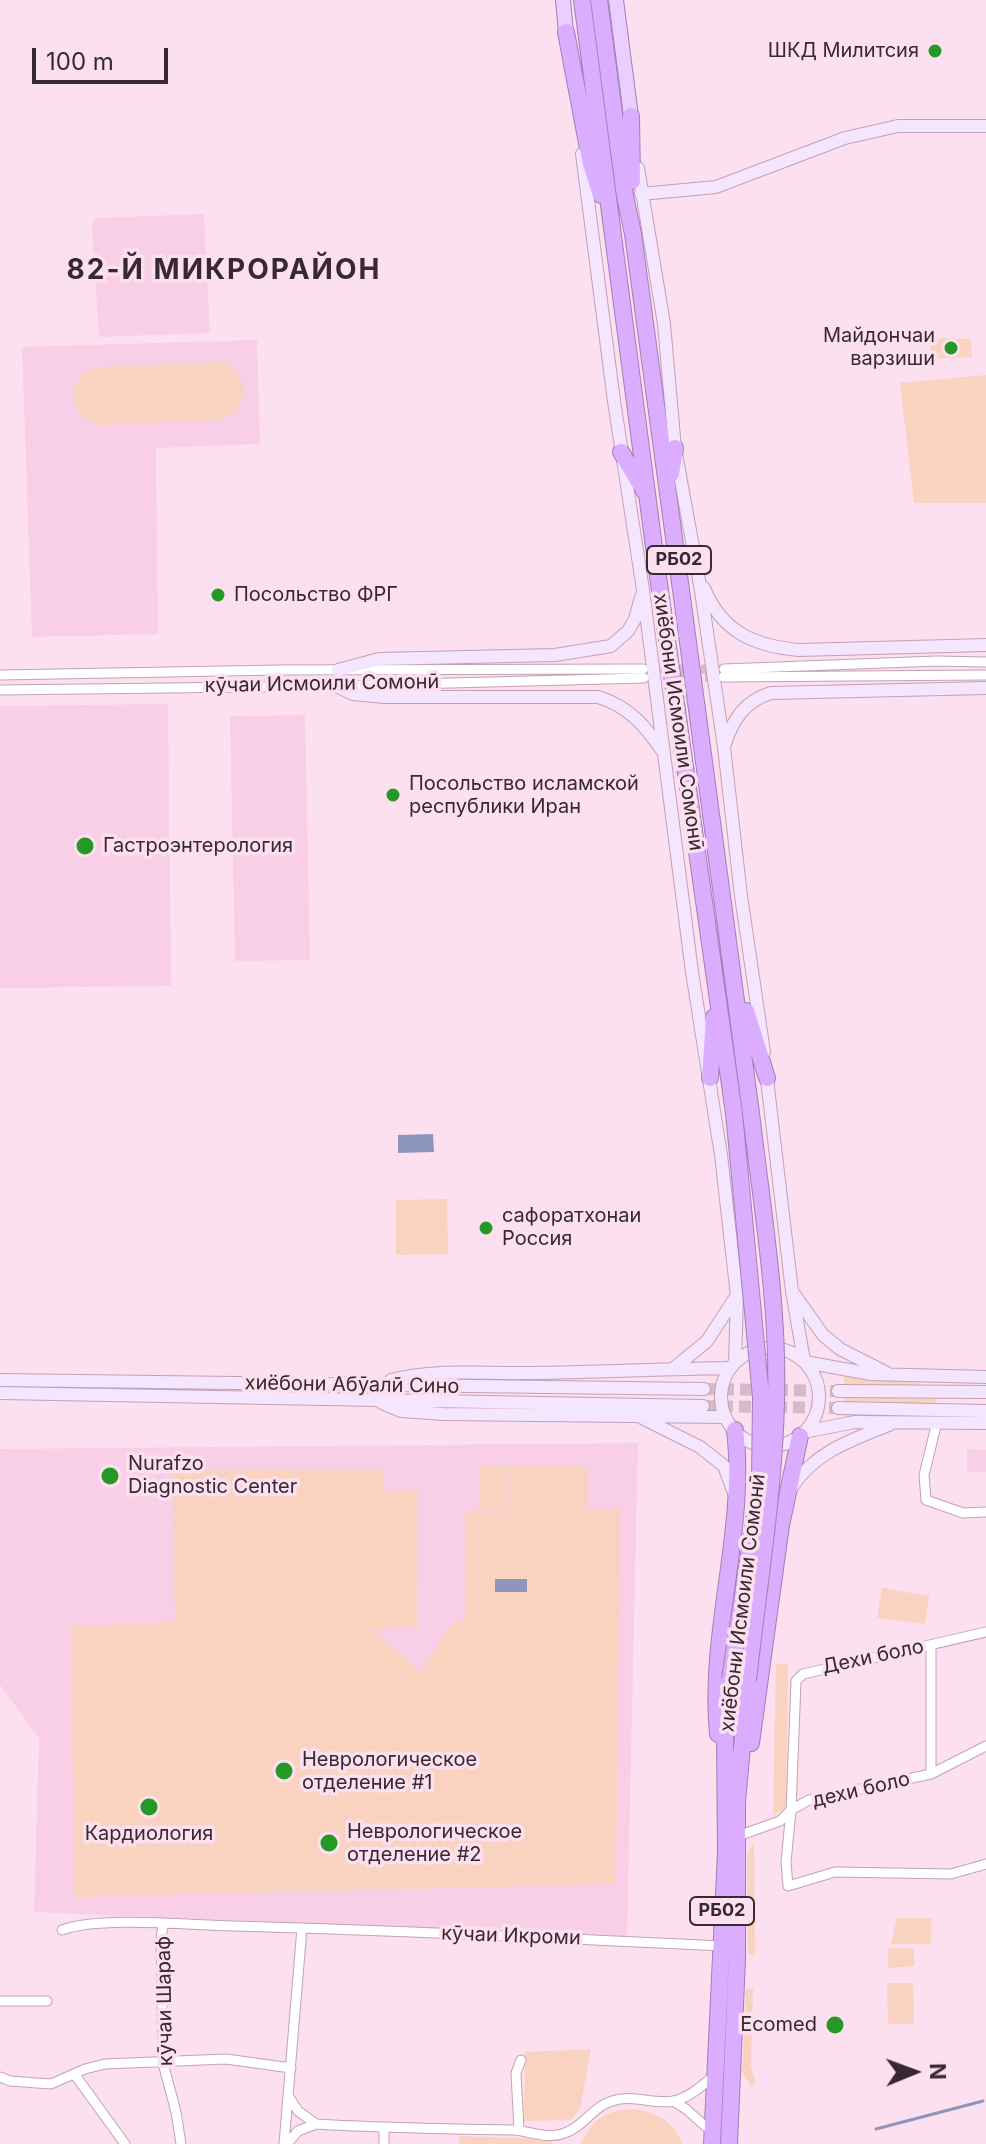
<!DOCTYPE html>
<html>
<head>
<meta charset="utf-8">
<style>
	body { margin:0 }
	#map { position:relative; width:986px; height:2144px; overflow:hidden; background:#fce0f0; font-family:Inter,sans-serif }
	canvas { display:block }
	.north { position:absolute; left:874px; top:2032px; width:80px; height:80px; -webkit-text-stroke:6px #fce0f0; paint-order:stroke; rotate:89deg; font-size:22px; font-weight:700; line-height:32px; text-align:center; color:#362930 }
	.north::after { content:''; display:block; margin:auto; width:28px; height:36px; background:#362930; clip-path:polygon(50% 0,100% 100%,50% 72%,0 100%) }
	.scale { position:absolute; left:32px; top:48px; width:136px; height:36px; box-sizing:border-box; border:4px solid #362930; border-top:0; padding-left:10px; font-size:24px; line-height:28px; white-space:nowrap; color:#362930; -webkit-text-stroke:6px #fce0f0; paint-order:stroke }
</style>
</head>
<body>
<div id="map">
<canvas width="986" height="2144"></canvas>
<div class="north">N</div>
<div class="scale">100 m</div>
</div>
<script>
const g = document.querySelector('canvas').getContext('2d');
g.lineJoin = 'round';
function fill(path, color) { g.fillStyle = color; g.fill(path, 'evenodd'); }
function strokePath(path, color, width, dash) { g.strokeStyle = color; g.lineWidth = width; g.lineCap = dash ? 'butt' : 'round'; g.setLineDash(dash || []); g.stroke(path); }
function label(font, color, halo, rows, align = 'center') {
  g.font = font + ' Inter,sans-serif'; g.lineWidth = 7; g.setLineDash([]); g.textBaseline = 'middle'; g.strokeStyle = halo; g.fillStyle = color; for (const [text, x, y, turn = 0] of rows) {
    g.save(); g.translate(x, y); g.rotate((+turn || 0) * Math.PI / 180); g.textAlign = isNaN(turn) ? turn : align; if (halo) g.strokeText(text, 0, 0); g.fillText(text, 0, 0); g.restore();
  }
}
fill(new Path2D(`
	M204,214L210,333L99,337L92,228L95,218Z
	M257,340L260,444L156,448L158,634L32,637L22,347Z
	M168,704L171,986L0,988V706Z
	M305,715L310,960L235,961L230,716Z
	M638,1443L627,1937L34,1912L39,1738L0,1685V1449Z
	M967,1449L986,1450V1472H967Z`), '#f8cfe7');
fill(new Path2D(`
	M930,338L971,339L972,357L931,359Z
	M220,362C251,373 252,407 221,420L99,425C66,415 65,378 98,367Z
	M986,375V503H914L900,383Z
	M447,1199L448,1254L396,1255V1200Z
	M844,1369L911,1371L920,1385L935,1386L938,1400C900,1432 893,1430 845,1429Z
	M479,1466H506V1509H479Z
	M508,1466H588V1509H620L616,1884L74,1897L71,1626L175,1622L172,1469H383L384,1491L418,1490L417,1626L374,1630L420,1672L453,1622L465,1621L466,1511L580,1509H508Z
	M882,1588L929,1596L925,1624L877,1618Z
	M776,1664H788L786,1807L773,1816Z
	M754,1842L755,1952V1956L749,1954L748,1950L747,1855Z
	M897,1918H931V1944H891Z
	M888,1948H914V1966L888,1968Z
	M887,1983H913L914,2024H888Z
	M746,1989H753L751,2067L755,2080L752,2088L742,2072Z
	M591,2049L580,2109L571,2120L524,2121L525,2052Z
	M635,2109C657,2113 675,2122 682,2144H581C593,2118 607,2110 635,2109Z
	M459,2136L552,2139V2144H459Z`), '#f9d2c0');
fill(new Path2D(`
	M433,1134L434,1152L398,1153V1135Z
	M495,1579H527V1592H495Z`), '#8e95bd');
strokePath(new Path2D(`
	M876,2129L983,2101`), '#8e95bd', 3);
strokePath(new Path2D(`
	M647,669H716
	M651,678L717,677`), '#d4bbca', 9, [9, 4.5]);
strokePath(new Path2D(`
	M704,1389L838,1391
	M703,1406L838,1408`), '#d4bbca', 12, [12, 6]);
const street = new Path2D(`
	M724,669L937,661L986,662
	M0,675L279,670L643,669
	M723,677L986,675
	M0,690L336,686L644,678
	M937,1422L924,1475L926,1500L963,1513L986,1512
	M986,1632L803,1674L796,1681L791,1810L786,1862L788,1886L835,1872L951,1874L986,1864
	M931,1774V1645
	M738,1836L780,1821L791,1810L809,1800L931,1774L986,1746
	M163,1924L161,1940L163,2063L176,2112L181,2144
	M62,1930C100,1916 188,1925 232,1926C395,1930 558,1938 721,1946
	M0,2001H47
	M75,2075L125,2144
	M0,2077L10,2081L51,2084L85,2069L105,2064L226,2059L291,2068
	M289,2097L298,2111L316,2124
	M673,2101L686,2109L713,2133
	M519,2130L516,2073L521,2060
	M284,2144L302,1928
	M287,2144L298,2131L316,2124C381,2128 447,2129 513,2130C529,2131 546,2139 562,2134C583,2128 592,2107 612,2101C633,2094 654,2105 674,2101C690,2097 703,2085 715,2075
	M384,2144V2128`);
const secondary = new Path2D(`
	M582,154L614,401L643,590L692,972L721,1155L737,1296L735,1363
	M638,168L664,324L675,448L701,591L724,747L741,896L764,1052
	M641,194L716,187L845,138L898,126H986
	M704,588C722,632 754,646 799,650L986,645
	M338,670L379,659L555,655L611,646L628,631L635,619L641,597
	M336,686L353,694L385,697H598C629,706 646,727 664,753
	M725,744C733,719 745,701 771,693L986,688
	M766,1071L792,1291L804,1361
	M794,1294L823,1335L840,1349L887,1373
	M721 1397a49 49 0 1 1 98 0a49 49 0 1 1-98 0Z
	M805,1362L871,1374L986,1377
	M673,1369L707,1341L735,1298
	M0,1380L704,1389
	M391,1380C438,1368 484,1374 532,1373C598,1372 664,1369 730,1368
	M838,1391L986,1392
	M0,1393L703,1406
	M382,1403L401,1411L443,1414L725,1417
	M838,1408L986,1411
	M640,1417L700,1447L724,1466L734,1493
	M804,1432L855,1422L986,1423
	M792,1487C815,1452 851,1440 889,1425`);
const primary = new Path2D(`
	M563,0L566,32
	M616,0L631,116`);
const highway = new Path2D(`
	M582,0L656,562L734,1113
	M599,0L625,196L633,234C672,527 713,820 751,1113
	M566,32L591,164L601,195
	M631,116L632,181
	M621,452L645,492
	M671,474L675,448
	M746,1011L767,1078
	M710,1078L714,1017
	M718,1734C708,1633 747,1529 735,1430
	M751,1743L781,1525L800,1436
	M712,2144L726,1853L725,1739L730,1679
	M729,2144L737,1959V1802L748,1680`);
strokePath(street, '#c2a2b5', 11);
strokePath(secondary, '#c2a2b5', 14);
strokePath(primary, '#a17fb7', 16);
strokePath(highway, '#a17fb7', 18);
strokePath(street, '#fff', 9);
strokePath(secondary, '#f4e6ff', 12);
strokePath(primary, '#e9ceff', 14);
strokePath(highway, '#dbadff', 16);
const highwayBridge = new Path2D(`
	M730,1679L760,1483L761,1397L734,1113
	M748,1680C758,1588 774,1495 776,1402C779,1306 762,1208 751,1113`);
strokePath(highwayBridge, '#a17fb7', 18, []);
strokePath(highwayBridge, '#dbadff', 16);
for (const [x, y, r, color] of [
	[935,51,8,"#259826"],
	[951,348,8,"#259826"],
	[218,595,8,"#259826"],
	[393,795,8,"#259826"],
	[85,846,10,"#259826"],
	[486,1228,8,"#259826"],
	[110,1476,10,"#259826"],
	[284,1771,10,"#259826"],
	[149,1807,10,"#259826"],
	[329,1843,10,"#259826"],
	[835,2025,10,"#259826"]
]) { const dot = new Path2D(); dot.arc(x, y, r, 0, 2 * Math.PI); g.fillStyle = color; g.fill(dot); strokePath(dot, '#fce0f0', 3); }
for (const [x, y, w] of [
	[679,560,64],
	[722,1911,64]
]) { const box = new Path2D(); box.roundRect(x - w / 2, y - 14, w, 28, 6); g.fillStyle = '#fce0f0'; g.fill(box); strokePath(box, '#362930', 2); }
label('bold 18px', '#362930', null, [
	["РБ02",679,560],
	["РБ02",722,1911]
]);
label('20px', '#362930', '#fce0f0', [
	["ШКД Милитсия",919,51,"right"],
	["Майдончаи",935,336,"right"],
	["варзиши",935,359,"right"],
	["Посольство ФРГ",234,595],
	["Посольство исламской",409,784],
	["республики Иран",409,807],
	["Гастроэнтерология",103,846],
	["сафоратхонаи",502,1216],
	["Россия",502,1239],
	["Nurafzo",128,1464],
	["Diagnostic Center",128,1487],
	["Неврологическое",302,1760],
	["отделение #1",302,1783],
	["Неврологическое",347,1832],
	["отделение #2",347,1855],
	["Кардиология",149,1834,"center"],
	["Ecomed",817,2025,"right"]
], 'left');
label('20px', '#362930', '#fce0f0', [
	["кӯчаи Исмоили Сомонӣ",322,684,-1],
	["хиёбони Исмоили Сомонӣ",678,722,82],
	["хиёбони Абӯалӣ Сино",352,1385,1],
	["хиёбони Исмоили Сомонӣ",743,1603,-83],
	["Дехи боло",873,1657,-12],
	["дехи боло",861,1790,-13],
	["кӯчаи Икроми",511,1936,2],
	["кӯчаи Шараф",165,2001,-91]
]);
g.letterSpacing = '2px';
label('bold 28px', '#362930', '#fce0f0', [
	["82-Й МИКРОРАЙОН",224,271]
]);
g.letterSpacing = '0px';
</script>
</body>
</html>
